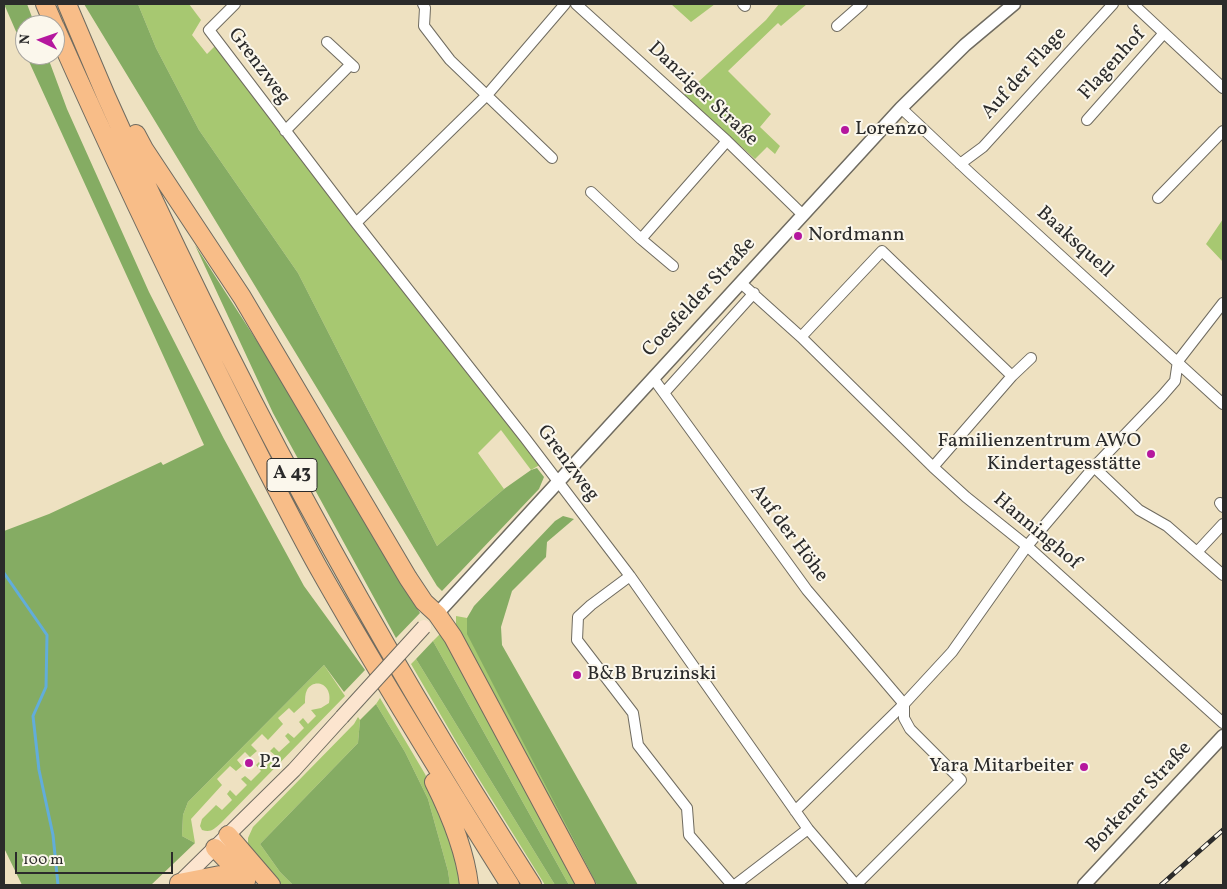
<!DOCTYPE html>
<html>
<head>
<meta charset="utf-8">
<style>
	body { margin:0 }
	#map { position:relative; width:1227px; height:889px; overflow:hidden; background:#eee1c1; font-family:Vollkorn,serif }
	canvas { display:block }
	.frame { position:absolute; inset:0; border:5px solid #2b2b2b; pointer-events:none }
	.north { position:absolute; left:15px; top:15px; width:50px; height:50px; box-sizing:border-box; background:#fbf7ec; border:1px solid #a8a59f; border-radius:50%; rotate:273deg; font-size:14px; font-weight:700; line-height:20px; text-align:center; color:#2b2b2b }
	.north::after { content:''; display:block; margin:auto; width:18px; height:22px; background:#b5179e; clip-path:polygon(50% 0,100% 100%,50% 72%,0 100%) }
	.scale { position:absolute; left:15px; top:852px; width:158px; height:22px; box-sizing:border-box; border:2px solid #2b2b2b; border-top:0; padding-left:6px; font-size:15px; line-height:18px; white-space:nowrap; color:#2b2b2b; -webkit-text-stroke:4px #fbf7ec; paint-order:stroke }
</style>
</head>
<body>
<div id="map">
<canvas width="1227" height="889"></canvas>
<div class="frame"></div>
<div class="north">N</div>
<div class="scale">100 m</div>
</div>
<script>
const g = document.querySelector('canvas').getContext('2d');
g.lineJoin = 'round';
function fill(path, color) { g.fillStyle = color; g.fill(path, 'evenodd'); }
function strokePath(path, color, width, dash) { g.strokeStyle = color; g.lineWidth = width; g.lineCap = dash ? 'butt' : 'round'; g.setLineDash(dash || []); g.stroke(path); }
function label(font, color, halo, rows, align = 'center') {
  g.font = font + ' Vollkorn,serif'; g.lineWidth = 4; g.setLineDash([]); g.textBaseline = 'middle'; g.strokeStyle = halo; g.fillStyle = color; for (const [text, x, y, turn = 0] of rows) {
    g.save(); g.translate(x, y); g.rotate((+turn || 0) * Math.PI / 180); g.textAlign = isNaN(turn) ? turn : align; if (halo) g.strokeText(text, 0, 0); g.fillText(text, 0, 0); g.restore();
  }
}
fill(new Path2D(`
	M138,4H189L201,20L192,35L207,54L218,43L543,463L531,470L501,430L478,453L504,489L437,546L298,273L199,130L156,48Z
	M671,4H715L691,22Z
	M779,4H807L781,26L778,23L728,71L771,114L760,127L780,146L775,154L767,147L755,159L684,95L766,20Z
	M1223,219V262L1206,244Z
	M456,616L467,618L468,634L597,885H591L456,626Z
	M441,633L446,639L580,885H569L433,641Z
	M416,659L555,885H545L464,755L411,664Z
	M324,665L345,696L221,823C214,829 211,833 202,830L200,826L202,819L216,805L222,810L232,800L227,794L230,790L236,796L247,785L241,779L245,776L251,781L261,771L256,765L259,762L265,767L276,756L270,751L274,747L279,752L290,742L285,736L288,733L294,738L304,728L299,722L303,718L308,724L316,716L311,710L321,708L329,703C333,685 315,677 307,690C305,694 305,698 305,703L294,713L289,708L278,718L283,724L268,740L262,734L251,745L257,751L250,757L245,752L237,760L242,766L236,771L230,766L217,779L222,785L191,819L195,843L182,836L183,815L188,802Z
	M380,698L425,774L444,816L464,885H450L448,871L428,799L405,752L376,704Z
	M358,717L360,720L358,743L260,844L280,872L293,885H278L248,847V838L253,827L354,724Z`), '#a7c871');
fill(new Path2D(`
	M4,4H27L35,25H25V52Z
	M84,4H138L156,48L199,130L298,273L437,546L504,489L531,470L537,468L544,477L539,489L442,591L437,586Z
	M26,55H47L67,109L149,292L224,439L304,586L365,670L344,692L324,665L188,802L183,815L182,836L195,843L151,885H22L4,848V531L49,514L161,462L163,465L204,445Z
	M195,245L302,411L420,613L396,638L273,413Z
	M563,516L574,519L547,542L546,557L512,591L501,627L502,645L638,885H597L467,634V618L474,606L555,521Z
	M433,641L569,885H555L416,659Z
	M376,704L405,752L428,799L448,871L450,885H293L280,872L260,844L358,743L360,720Z`), '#85ac63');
strokePath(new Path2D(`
	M4,573L47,635L46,687L33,716L39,770L53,835L58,885`), '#62adda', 3);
const minor = new Path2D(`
	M235,4L209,30L356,223L525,438L630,576L808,829L856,885
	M423,4L425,8L424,26L450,60L552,158
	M576,4L727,141L803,215
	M743,4L745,6
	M1133,4L1223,88
	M837,26L862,4
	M327,42L354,67
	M901,108L970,173L1223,404
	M1087,120L1164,33
	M285,131L351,64
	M960,164L983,147L1113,4
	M591,192L641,239L727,141
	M1158,198L1223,131
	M356,223L487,95L565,4
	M641,239L673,266
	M741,283L801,337L933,467L966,497L1027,546L1223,723
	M801,337L882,251L1012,376L933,467
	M1012,376L1031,358
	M653,378L807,590L904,704V718L910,729L961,780L856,885
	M664,393L754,293
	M1094,467L1139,510L1167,526L1223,575
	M1220,503L1223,507
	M1197,552L1223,524
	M630,576L591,605L578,617L577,640L633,713L638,745L687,808L689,835L732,885
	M795,811L904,704L952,652L1027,546L1094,467L1162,396L1175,381L1178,361L1223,303
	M735,885L808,829`);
const tertiary = new Path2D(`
	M437,614L901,108L965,45L1014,4
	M1084,885L1223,736`);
const secondary = new Path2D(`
	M177,885L294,770L342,717`);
const motorway = new Path2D(`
	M45,4L54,25
	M67,4C80,34 93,66 106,96C228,369 371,634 532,885
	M55,27C109,149 166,269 226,389C256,449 286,509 318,567C379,675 444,780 510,885
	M136,134L144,149L242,297L408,578L424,602L437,614L453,637L586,885
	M434,782C450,814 465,850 469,885
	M228,835L271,885
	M215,848L246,880
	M179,883L220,875L231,876L246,881`);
strokePath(minor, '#6f6b60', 12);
strokePath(tertiary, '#6f6b60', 15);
strokePath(secondary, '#6f6b60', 16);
strokePath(motorway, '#6f6b60', 20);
strokePath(minor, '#fff', 10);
strokePath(tertiary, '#fff', 12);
strokePath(secondary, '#fce5cf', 14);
strokePath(motorway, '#f8bd88', 18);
const rail = new Path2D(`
	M1161,885L1223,830`);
strokePath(rail, '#2b2b2b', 5);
strokePath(rail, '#fbf7ec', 3, [9]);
const secondaryBridge = new Path2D(`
	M342,717L424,627`);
strokePath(secondaryBridge, '#6f6b60', 16, []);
strokePath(secondaryBridge, '#fce5cf', 14);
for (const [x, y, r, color] of [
	[845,130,5,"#b5179e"],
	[798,236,5,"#b5179e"],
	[1151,454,5,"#b5179e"],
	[577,675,5,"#b5179e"],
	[249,763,5,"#b5179e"],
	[1084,767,5,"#b5179e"]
]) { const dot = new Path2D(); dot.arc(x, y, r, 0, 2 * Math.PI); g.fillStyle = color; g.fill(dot); strokePath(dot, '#fbf7ec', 2); }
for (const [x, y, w] of [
	[292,475,50]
]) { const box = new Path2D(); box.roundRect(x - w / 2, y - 16.5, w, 33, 4); g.fillStyle = '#fbf7ec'; g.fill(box); strokePath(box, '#2b2b2b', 1); }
label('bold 19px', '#2b2b2b', null, [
	["A 43",292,475]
]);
label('20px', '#2b2b2b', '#fbf7ec', [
	["Flagenhof",1113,65,-48],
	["Grenzweg",258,67,53],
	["Auf der Flage",1025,74,-48],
	["Danziger Straße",702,95,43],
	["Baaksquell",1074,243,42],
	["Coesfelder Straße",700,298,-47],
	["Grenzweg",567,464,53],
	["Hanninghof",1036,532,40],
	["Auf der Höhe",788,534,53],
	["Borkener Straße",1140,798,-47]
]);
label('20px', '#2b2b2b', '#fbf7ec', [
	["Lorenzo",855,130],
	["Nordmann",808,236],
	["Familienzentrum AWO",1141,442,"right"],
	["Kindertagesstätte",1141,465,"right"],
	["B&B Bruzinski",587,675],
	["P2",259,763],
	["Yara Mitarbeiter",1074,767,"right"]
], 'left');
</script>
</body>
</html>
